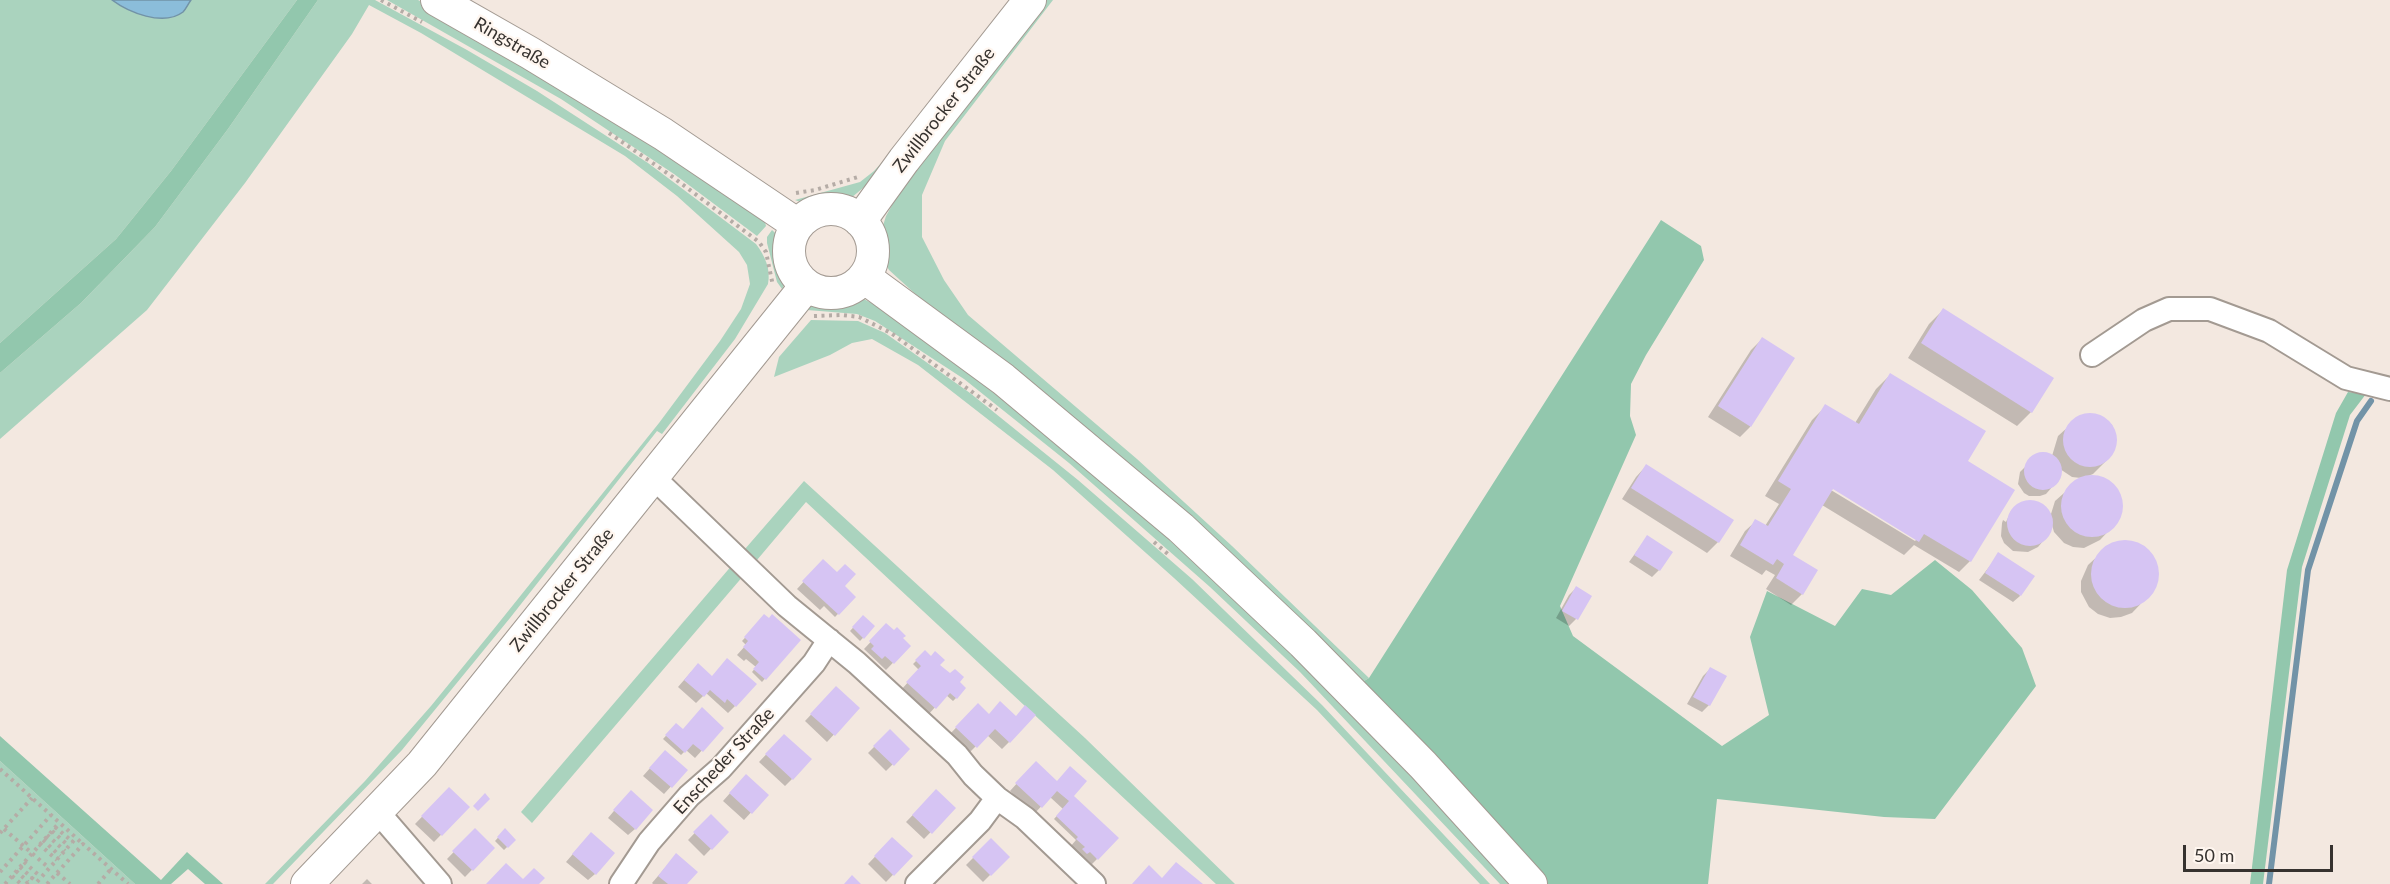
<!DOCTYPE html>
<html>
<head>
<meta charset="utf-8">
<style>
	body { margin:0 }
	#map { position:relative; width:2390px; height:884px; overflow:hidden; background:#f3e8e0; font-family:Lato,sans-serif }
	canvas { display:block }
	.scale { position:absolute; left:2183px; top:845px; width:150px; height:27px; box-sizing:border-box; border:3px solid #36322f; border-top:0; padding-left:8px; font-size:18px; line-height:21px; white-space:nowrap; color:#36322f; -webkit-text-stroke:4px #fff6ef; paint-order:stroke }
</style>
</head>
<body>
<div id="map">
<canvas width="2390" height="884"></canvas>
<div class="scale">50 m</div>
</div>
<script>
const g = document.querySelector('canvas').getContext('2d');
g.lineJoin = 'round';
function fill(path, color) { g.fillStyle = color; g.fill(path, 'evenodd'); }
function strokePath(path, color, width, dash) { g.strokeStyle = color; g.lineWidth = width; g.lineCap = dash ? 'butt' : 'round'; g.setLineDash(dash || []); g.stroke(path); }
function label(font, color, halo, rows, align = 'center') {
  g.font = font + ' Lato,sans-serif'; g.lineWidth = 4.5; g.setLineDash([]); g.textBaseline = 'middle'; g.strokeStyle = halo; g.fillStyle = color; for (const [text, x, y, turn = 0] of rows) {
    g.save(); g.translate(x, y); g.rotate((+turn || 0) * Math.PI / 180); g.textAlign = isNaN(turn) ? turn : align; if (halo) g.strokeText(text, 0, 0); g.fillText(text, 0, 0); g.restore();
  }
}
fill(new Path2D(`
	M0,0H297L171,171L116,239L0,343Z
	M318,0H375L467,50L537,91L648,163L756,244C765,256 771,269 768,284L735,339L662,434L657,431L510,618L402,750L273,884H265L365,781L431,706L493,630L659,423L720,341L741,309L750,284L747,265L739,252L677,196L625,156L421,33L369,5L352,34L245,183L147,310L0,439V373L81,303L155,227L228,129Z
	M387,0H418L470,27L737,200L765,222L766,226L757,236L674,174L561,99Z
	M1047,0H1053L945,141L922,195V237L944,280L968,315L1137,459L1232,546L1369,678L1359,684L923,301L889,270L882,257L881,232L886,216L901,189L952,116Z
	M907,135L869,183L851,198L806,204L795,200L860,182L874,171Z
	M772,230C787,242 794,272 782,289L777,282L767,243V237Z
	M862,298L907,322L991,381L1275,628L1519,884H1500L1300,672L1210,587L1069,463L964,379L875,321L857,314L807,310C820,295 844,298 862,298Z
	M811,320L858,321L885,333L970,393L1078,480L1192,579L1322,705L1490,884H1480L1317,710L1174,578L1053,470L918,365L872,339L852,343L830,355L774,377L779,357Z
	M804,481L1085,738L1235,884H1216L806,502L757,560L745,549Z
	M733,564L744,575L532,823L521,812Z
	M0,761L135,884H0Z`), '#aad3be');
fill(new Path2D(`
	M297,0H318L228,129L155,227L81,303L0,373V343L116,239L171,171Z
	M1661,220L1701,246L1704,260L1646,355L1631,384L1630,416L1636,435L1560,606L1573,636L1722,746L1769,715L1750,637L1767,591L1835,626L1862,589L1891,595L1935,560L1972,590L2022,648L2036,686L1935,819L1884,817L1717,799L1708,884H1547L1485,815L1359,684L1369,678Z
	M2348,392L2366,394L2350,415L2302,567L2263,884H2250L2287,570L2336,413Z
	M0,736L161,880L187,852L223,884H205L188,869L171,884H135L0,761Z`), '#92c7ad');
const water = new Path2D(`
	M112,0H191C188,4 186,9 183,12C163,27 128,12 112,0Z`);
fill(water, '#8bbdda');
strokePath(water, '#7293a7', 1.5);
fill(new Path2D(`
	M1943,310L2031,412L2017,426L1908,358L1929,324Z
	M1762,339L1750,427L1740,437L1708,417L1751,350Z
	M1890,375L1966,462L1970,561L1959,572L1914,545L1904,555L1822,505L1791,556L1802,594L1791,605L1766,589L1775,575L1766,570L1762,575L1730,556L1745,531L1756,521L1765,526L1779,504L1765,496L1812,420L1826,406L1855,423L1876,389ZM1827,484L1917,539L1915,541L1826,487Z
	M2087,414L2103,418L2112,425L2116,441L2111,456L2093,474L2088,476L2108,481L2117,490L2121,500V512L2117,522L2100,540L2084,548L2073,547L2064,543L2054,532L2052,525L2050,533L2038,547L2028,552L2013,551L2004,543L2001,536L2002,523L2003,520L2006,522L2011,511L2026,501L2041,504L2051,514L2055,501L2081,478L2072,477L2060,469V478L2046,494L2040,496H2029L2024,493L2018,484L2020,472L2037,455L2047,454L2052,456L2058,436L2079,417Z
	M1646,466L1732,520L1718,542L1707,553L1622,499L1636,477Z
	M1647,537L1659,570L1652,577L1629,562Z
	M2122,542H2133L2146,549L2153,558L2157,570V581L2151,593L2132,613L2121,617L2110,618L2098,614L2089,607L2081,592V581L2088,565L2100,554L2108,546Z
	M1999,554L2020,596L2013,602L1979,580Z
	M823,561L839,591L854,597L835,617L824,606L820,610L797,589Z
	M1576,588L1590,596L1576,619L1569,626L1556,618L1569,595Z
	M863,617L873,627L860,641L850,631Z
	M756,626L785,656L762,682L752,672L756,667L746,659L744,661L737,655L746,645L742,641Z
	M880,632H894L909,646L886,670L864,649Z
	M925,652L958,682L956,698L953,701L946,695L928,715L901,690L919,670L913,664Z
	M1710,669L1709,705L1702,712L1687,704L1703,676Z
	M691,672L712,677L735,706L728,713L706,693L696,703L678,687Z
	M836,688L858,708L827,742L805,721Z
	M978,705L989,716L1016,718L1009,742L1002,749L987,735L969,753L949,735Z
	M676,725L682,731L722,728L695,758L686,750L681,755L663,739Z
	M890,731L908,749L886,771L868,753Z
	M777,743L792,779L785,786L759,762Z
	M659,758L686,770L664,794L643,776Z
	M1029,770L1072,796L1097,859L1090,866L1070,847L1076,840L1054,819L1063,809L1050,797L1034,814L1010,791Z
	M739,783L767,795L744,820L723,801Z
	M449,789L468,807L434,842L415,824Z
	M936,791L954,808L924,839L906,822Z
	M624,799L635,829L628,835L608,818Z
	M711,816L727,832L704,856L688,840Z
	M475,830L493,848L465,877L447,859Z
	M505,830L514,840L504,850L495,841Z
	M892,839L911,856L886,882L868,864Z
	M991,840L1008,857L983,882L966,865Z
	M584,841L595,874L588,880L566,862Z
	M670,862L685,884H653L652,883Z
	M367,879L372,884H362Z`), '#0003');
strokePath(new Path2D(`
	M2269,884L2308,570L2357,421L2371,401`), '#7293a7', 6);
fill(new Path2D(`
	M1943,308L2054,378L2032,413L1921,343Z
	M1762,337L1795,358L1751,427L1718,406Z
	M1890,373L1986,431L1968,461L2015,490L1971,562L1924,534L1919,542L1833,489L1793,555L1818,570L1803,595L1776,578L1784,564L1777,559L1773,565L1740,545L1755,519L1768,526L1791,489L1778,481L1825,404L1859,424Z
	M2063 440a27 27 0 1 1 54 0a27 27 0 1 1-54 0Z
	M2024 471a19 19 0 1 1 38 0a19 19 0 1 1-38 0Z
	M1646,464L1734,520L1719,543L1631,488Z
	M2061 506a31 31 0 1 1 62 0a31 31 0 1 1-62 0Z
	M2007 523a23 23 0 1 1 46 0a23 23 0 1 1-46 0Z
	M1647,535L1673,552L1660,571L1634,555Z
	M2091 574a34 34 0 1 1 68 0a34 34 0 1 1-68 0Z
	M1998,552L2035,576L2021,596L1985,573Z
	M823,559L837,572L845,564L856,574L845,586L856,597L839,615L802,581Z
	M1576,586L1592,596L1578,620L1562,611Z
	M764,614L769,618L772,614L801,640L766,680L753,669L759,662L743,647L748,641L744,637Z
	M863,615L875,626L864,639L852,627Z
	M886,623L894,630L897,627L906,636L903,638L911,646L894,664L885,656L882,659L871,649L874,646L869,641Z
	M925,650L931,656L935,651L945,660L940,665L950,673L955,669L964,677L960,682L966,688L957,699L950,693L936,709L906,682L921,666L915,660Z
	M727,658L757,684L736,707L727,699L725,703L710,690L704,697L684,680L698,663L712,676Z
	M1710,667L1727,676L1710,706L1693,697Z
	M836,686L860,708L835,736L810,714Z
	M1000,701L1016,716L1025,705L1036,715L1010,743L995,729L977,748L955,727L978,703L989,714Z
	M702,707L724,728L703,752L693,744L685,753L665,735L676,723L683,729Z
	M890,729L910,749L894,766L873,746Z
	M784,734L812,759L793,780L765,754Z
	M665,750L688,770L672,788L649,768Z
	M1036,761L1057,781L1070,766L1087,781L1074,796L1119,838L1098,860L1090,852L1087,854L1082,849L1085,847L1076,839L1078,837L1056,816L1069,801L1057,791L1042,808L1015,783Z
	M746,774L769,795L752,814L729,793Z
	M449,787L470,807L442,836L421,816Z
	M936,789L956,808L932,834L912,815Z
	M631,790L653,810L636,830L613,810Z
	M485,793L490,799L478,811L473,806Z
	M711,814L729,832L712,850L693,832Z
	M475,828L495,848L473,871L452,851Z
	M505,828L516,840L508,848L497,837Z
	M591,832L615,853L596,875L572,854Z
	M892,837L913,856L894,876L874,856Z
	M991,838L1010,857L991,876L972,857Z
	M676,853L698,872L687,884H668L658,876Z
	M1176,862L1203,884H1132L1149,865L1162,878Z
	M506,863L523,879L534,868L545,878L539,884H486Z
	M852,875L861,884H844Z`), '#d6c4f3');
const street = new Path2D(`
	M2092,355L2144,320L2169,309H2210L2269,331L2346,378L2390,389
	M653,477L787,606L857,663L957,755L973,775L997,798L1025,818L1094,884
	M377,811L440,884
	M621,884L649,842L689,796L721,768L814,663L829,640
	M917,884L980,821L997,798`);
const secondary = new Path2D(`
	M437,0L530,53L663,134L798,225
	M789 251a42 42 0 1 1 84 0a42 42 0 1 1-84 0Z
	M860,221L904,160L1030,0
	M864,277L1003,379L1181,528L1303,643L1423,765L1531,884
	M307,884L422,764L806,286`);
strokePath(street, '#a39a92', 26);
strokePath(secondary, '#a39a92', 34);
strokePath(new Path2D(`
	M381,0L422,22
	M609,133L670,175L759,242L766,252L773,286
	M796,193L815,190L858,177
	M814,316L842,315L859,317L891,333L997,410
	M1154,542L1169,555
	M0,769L83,844
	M55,827L73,842
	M4,829L49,868
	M52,831L69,846
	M0,833L32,798
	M47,835L65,851
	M43,840L60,856
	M39,844L57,860
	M24,862L41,877
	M20,867L32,878
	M16,871L28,882
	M0,872L51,815
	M57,873L70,884
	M12,876L21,884
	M5,884L59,823
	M26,884L32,878L37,882L76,838
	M47,884L83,844L128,884
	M98,884L111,869`), '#b5aca6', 4, [3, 4.5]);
strokePath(street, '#fff', 22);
strokePath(secondary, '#fff', 32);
label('18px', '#36322f', '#fff6ef', [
	["Ringstraße",512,43,30],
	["Zwillbrocker Straße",944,110,-52],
	["Zwillbrocker Straße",562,590,-51],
	["Enscheder Straße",724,761,-47]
]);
</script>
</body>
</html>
